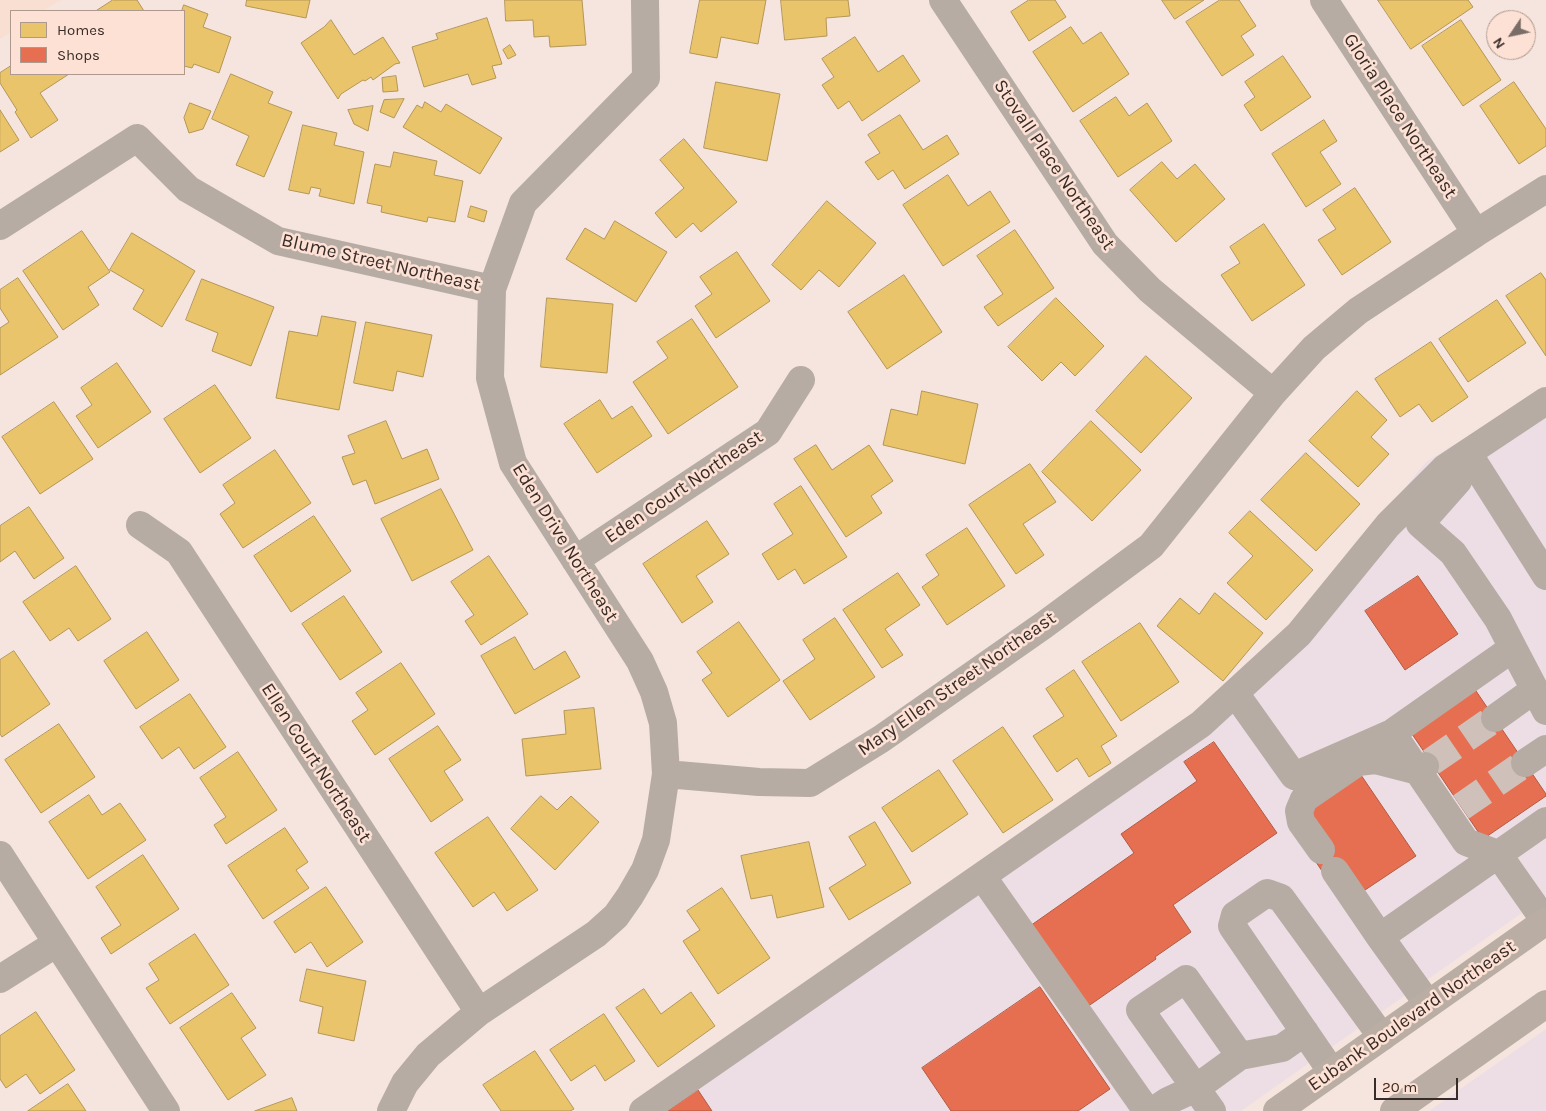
<!DOCTYPE html>
<html>
<head>
<meta charset="utf-8">
<style>
	body { margin:0 }
	#map { position:relative; width:1546px; height:1111px; overflow:hidden; background:#f5e5de; font-family:Karla,sans-serif }
	canvas { display:block }
	.legend { position:absolute; left:10px; top:10px; width:175px; height:65px; box-sizing:border-box; background:#fee1d5; border:1px solid #ae998f; margin:0; padding:6px 9px; list-style:none; font-size:15px; color:#372c27 }
	.legend li { display:flex; align-items:center; gap:10px; height:25px }
	.legend b { width:25px; border:1px solid #ae998f }
	.north { position:absolute; left:1486px; top:10px; width:50px; height:50px; box-sizing:border-box; background:#fee1d5; border:1px solid #ae998f; border-radius:50%; rotate:236deg; font-size:14px; font-weight:700; line-height:20px; text-align:center; color:#372c27 }
	.north::after { content:''; display:block; margin:auto; width:18px; height:22px; background:#7a6d67; clip-path:polygon(50% 0,100% 100%,50% 72%,0 100%) }
	.scale { position:absolute; left:1374px; top:1078px; width:84px; height:22px; box-sizing:border-box; border:2px solid #372c27; border-top:0; padding-left:6px; font-size:15px; line-height:18px; white-space:nowrap; color:#372c27; -webkit-text-stroke:4px #fee1d5; paint-order:stroke }
</style>
</head>
<body>
<div id="map">
<canvas width="1546" height="1111"></canvas>
<ul class="legend">
<li><b style="height:14px;background:#e9c46a"></b>Homes</li>
<li><b style="height:14px;background:#e76f51"></b>Shops</li>
</ul>
<div class="north">N</div>
<div class="scale">20 m</div>
</div>
<script>
const g = document.querySelector('canvas').getContext('2d');
g.lineJoin = 'round';
function fill(path, color) { g.fillStyle = color; g.fill(path, 'evenodd'); }
function strokePath(path, color, width, dash) { g.strokeStyle = color; g.lineWidth = width; g.lineCap = dash ? 'butt' : 'round'; g.setLineDash(dash || []); g.stroke(path); }
function label(font, color, halo, rows, align = 'center') {
  g.font = font + ' Karla,sans-serif'; g.lineWidth = 5; g.setLineDash([]); g.textBaseline = 'middle'; g.strokeStyle = halo; g.fillStyle = color; for (const [text, x, y, turn = 0] of rows) {
    g.save(); g.translate(x, y); g.rotate((+turn || 0) * Math.PI / 180); g.textAlign = isNaN(turn) ? turn : align; if (halo) g.strokeText(text, 0, 0); g.fillText(text, 0, 0); g.restore();
  }
}
fill(new Path2D(`
	M1546,387V896L1241,1111H629L1255,671L1426,462Z
	M1546,1029V1111H1429Z`), '#eddee5');
fill(new Path2D(`
	M0,0H61L43,11H11V32L0,39Z`), '#f9ded2');
const homes = new Path2D(`
	M113,0H137L144,11H96Z
	M247,0H310L306,18L246,6Z
	M505,0H582L586,45L550,47L549,36L534,37L533,20L506,21Z
	M700,0H766L758,44L721,37L717,58L690,53Z
	M781,0H848L850,16L826,18L827,36L785,40Z
	M1029,0H1055L1066,17L1029,41L1011,12Z
	M1162,0H1204L1175,19Z
	M1220,0H1239L1256,26L1241,36L1254,55L1222,76L1186,22Z
	M1378,0H1468L1473,7L1411,49Z
	M184,5L208,14L203,27L231,37L219,73L194,64L192,68L184,66V11H182Z
	M487,18L502,64L492,66L496,78L472,85L468,74L424,87L412,47L438,39L436,34Z
	M331,20L354,55L383,37L400,63L395,64L373,80L371,77L365,81L363,80L341,94L338,99L301,43L324,27Z
	M1461,20L1501,80L1463,106L1422,46Z
	M1071,27L1083,44L1101,32L1129,74L1073,112L1033,52Z
	M855,37L878,72L903,55L920,81L862,121L849,101L838,109L822,85L834,77L822,59Z
	M510,45L516,55L508,59L503,50Z
	M1283,56L1311,97L1261,131L1244,105L1255,97L1245,82Z
	M11,66V74H69L40,93L58,120L31,138L15,112L17,110L0,83V73Z
	M231,74L273,92L268,103L292,112L264,177L236,165L249,136L212,119Z
	M396,76L398,91L383,92L382,78Z
	M716,82L780,94L767,161L704,148Z
	M1514,82L1546,129V146L1519,164L1480,106Z
	M1116,97L1129,116L1147,103L1172,141L1118,177L1080,121Z
	M404,99L394,118L380,112L384,100Z
	M425,102L441,112L446,104L502,138L480,174L403,127L417,105L422,108Z
	M190,103L211,111L203,129L189,133L184,118Z
	M373,106L368,131L354,124L348,110Z
	M0,110L19,140L0,152Z
	M900,115L923,150L947,135L959,154L905,189L893,170L878,180L865,162L880,153L868,135Z
	M1324,120L1337,141L1320,152L1341,184L1306,207L1272,154Z
	M303,125L337,133L334,145L364,152L354,204L319,196L321,189L311,187L309,194L289,190Z
	M684,139L737,202L701,232L693,223L676,238L655,213L684,188L660,160Z
	M394,152L437,161L434,175L463,181L455,222L428,217L427,222L381,212L382,206L367,203L375,164L390,167Z
	M1162,162L1177,179L1195,164L1225,199L1176,242L1130,190Z
	M948,175L968,206L990,191L1010,222L943,266L903,205Z
	M1355,188L1391,242L1342,275L1318,240L1336,229L1323,210Z
	M827,201L876,243L839,287L819,270L801,290L772,265Z
	M471,206L487,211L484,222L468,217Z
	M615,221L667,252L636,302L566,259L585,228L604,239Z
	M1264,224L1305,285L1252,321L1221,275L1240,263L1230,247Z
	M1015,230L1054,288L998,326L984,307L1003,294L977,256Z
	M82,231L110,272L88,287L99,305L63,330L23,271Z
	M132,233L195,271L162,327L133,309L144,290L110,270Z
	M737,252L770,301L716,338L695,306L712,294L700,277Z
	M1541,273L1546,280V356L1506,296Z
	M904,275L942,332L887,369L848,312Z
	M18,278L58,337L0,375V328L9,322L0,308V290Z
	M202,279L274,307L251,366L212,351L218,333L186,320Z
	M547,298L613,304L607,373L541,367Z
	M1056,298L1104,346L1075,376L1061,362L1042,381L1008,347Z
	M1497,300L1526,343L1468,382L1439,339Z
	M322,316L356,322L339,410L276,398L289,331L317,336Z
	M692,319L738,387L668,434L633,382L668,358L657,342Z
	M366,322L432,335L423,377L397,371L393,391L354,383Z
	M1431,342L1468,397L1432,422L1419,404L1400,417L1375,379Z
	M1146,356L1192,398L1141,453L1096,411Z
	M117,363L151,412L98,448L76,416L92,405L81,388Z
	M215,385L251,438L200,473L164,419Z
	M922,391L978,404L965,464L883,445L891,409L917,415Z
	M1357,391L1387,420L1371,437L1389,454L1358,487L1309,441Z
	M600,400L612,419L632,406L652,436L597,473L564,424Z
	M54,402L93,459L40,494L2,437Z
	M386,421L402,459L427,449L439,479L375,504L366,480L353,485L342,457L355,453L348,436Z
	M1091,421L1141,470L1092,521L1042,472Z
	M816,445L832,470L869,445L893,481L871,496L882,513L846,537L794,459Z
	M275,450L311,503L243,548L220,514L235,503L223,485Z
	M1306,453L1360,504L1316,551L1261,500Z
	M1030,464L1056,502L1023,524L1044,555L1016,574L969,505Z
	M801,486L847,557L804,584L795,569L778,580L762,554L793,534L774,504Z
	M441,489L473,550L412,581L381,519Z
	M29,507L64,558L34,579L15,551L0,562V526Z
	M1250,511L1313,570L1266,620L1227,583L1253,556L1229,533Z
	M314,516L351,571L291,612L254,556Z
	M707,521L729,554L696,576L713,602L682,623L643,564Z
	M967,528L1005,586L947,625L922,587L939,575L926,555Z
	M489,556L528,614L481,645L465,621L474,615L451,582Z
	M76,566L111,619L78,641L69,628L50,641L23,602Z
	M898,573L920,605L885,629L903,655L882,668L843,610Z
	M1215,593L1263,633L1223,681L1157,626L1180,598L1199,614Z
	M344,596L382,652L340,680L302,624Z
	M835,618L875,677L810,720L783,681L815,659L803,640Z
	M739,622L780,680L728,717L702,680L712,673L697,652Z
	M1140,623L1179,682L1121,721L1082,662Z
	M147,632L179,680L136,709L104,661Z
	M515,637L534,670L565,651L580,677L515,714L481,656Z
	M14,651L50,704L2,737L0,734V660Z
	M401,663L435,714L375,755L352,721L368,710L356,693Z
	M1074,670L1117,736L1101,746L1111,763L1089,777L1077,758L1057,772L1033,736L1064,716L1046,689Z
	M190,694L226,747L194,769L179,747L162,759L140,727Z
	M594,708L601,769L526,776L522,739L566,734L564,711Z
	M59,724L95,777L41,813L5,760Z
	M438,726L461,760L444,771L463,800L431,822L389,759Z
	M1003,727L1053,800L1003,833L953,761Z
	M238,752L277,810L226,844L214,825L226,817L200,778Z
	M939,770L968,814L912,852L882,808Z
	M89,795L102,815L120,803L146,840L88,879L49,822Z
	M541,796L557,810L571,796L599,822L555,870L511,829Z
	M488,817L538,890L507,911L494,892L473,907L435,853Z
	M875,822L911,883L849,920L829,888L866,865L849,837Z
	M285,828L308,862L296,870L309,888L263,919L228,866Z
	M809,842L824,907L777,918L772,895L751,899L741,856Z
	M143,855L179,909L111,954L101,938L121,925L96,887Z
	M326,887L363,942L327,967L311,942L295,953L274,922Z
	M722,888L770,958L718,994L683,941L700,930L687,911Z
	M195,934L229,985L170,1024L146,988L159,980L149,964Z
	M307,969L366,981L354,1041L318,1033L323,1007L300,1001Z
	M644,989L661,1014L691,992L715,1026L658,1067L616,1008Z
	M232,993L256,1028L241,1038L266,1075L228,1100L180,1028Z
	M36,1012L75,1070L40,1094L26,1074L6,1088L0,1079V1036Z
	M604,1014L635,1061L605,1081L595,1065L571,1081L550,1050Z
	M535,1051L574,1109L570,1111H501L483,1085Z
	M68,1084L86,1111H28Z
	M292,1098L297,1111H255Z`);
fill(homes, '#e9c46a');
strokePath(homes, '#b49656', 1);
const shops = new Path2D(`
	M1418,576L1458,634L1405,670L1365,611Z
	M1474,688L1546,794V796L1483,839L1410,731Z
	M1214,742L1277,833L1173,905L1191,932L1155,957L1156,959L1087,1007L1030,926L1134,853L1121,834L1197,781L1184,762Z
	M1361,775L1416,856L1362,892L1326,877L1312,856L1307,812Z
	M1040,987L1110,1089L1078,1111H951L922,1068Z
	M698,1090L712,1111H668Z`);
fill(shops, '#e76f51');
strokePath(shops, '#b25b44', 1);
strokePath(new Path2D(`
	M1431,762L1495,718
	M1461,807L1525,763`), '#cfc0b9', 28, [28, 14]);
strokePath(new Path2D(`
	M943,0L1105,244L1150,290L1273,393
	M1324,0L1476,233
	M0,226L137,138L188,189L278,241L492,289
	M1468,453L1546,576
	M1445,468L1458,481L1420,524L1453,553L1498,619L1513,648
	M140,525L179,552L479,1012
	M575,560L768,432L801,380
	M1235,693L1294,776L1392,733L1513,648L1546,711
	M1495,718L1534,690
	M1392,733L1466,842L1498,854L1545,921
	M1525,763L1546,749
	M666,774L759,782L810,783L881,739L1044,625L1151,546L1273,393L1314,348L1358,311L1476,233L1546,189
	M1321,850L1301,822L1299,811L1304,799L1358,762L1375,760L1418,771L1425,766
	M0,855L166,1111
	M1335,871L1380,937
	M982,876L1147,1111
	M0,979L57,943
	M1428,1004L1380,937L1546,821
	M1240,1056L1282,1048L1305,1032
	M1332,1072L1232,926L1235,915L1267,893L1281,898L1382,1037
	M391,1111L405,1083L428,1055L479,1012L596,934L616,916L630,896L645,870L656,840L666,774L663,723L654,692L640,661L513,463L490,378L492,289L523,203L646,78L645,0
	M643,1111L1201,724L1299,634L1388,525L1445,468L1546,401
	M1153,1111L1168,1101L1196,1088L1240,1056L1186,979L1140,1010L1212,1111`), '#b6aca4', 28);
strokePath(new Path2D(`
	M1277,1111L1546,921
	M1394,1111L1546,1004`), '#baada3', 28);
label('19px', '#372c27', '#fee1d5', [
	["Gloria Place Northeast",1400,116,57],
	["Stovall Place Northeast",1054,165,56],
	["Blume Street Northeast",381,263,13],
	["Eden Court Northeast",684,487,-34],
	["Eden Drive Northeast",565,543,58],
	["Mary Ellen Street Northeast",957,684,-35],
	["Ellen Court Northeast",316,763,57],
	["Eubank Boulevard Northeast",1412,1016,-35]
]);
</script>
</body>
</html>
